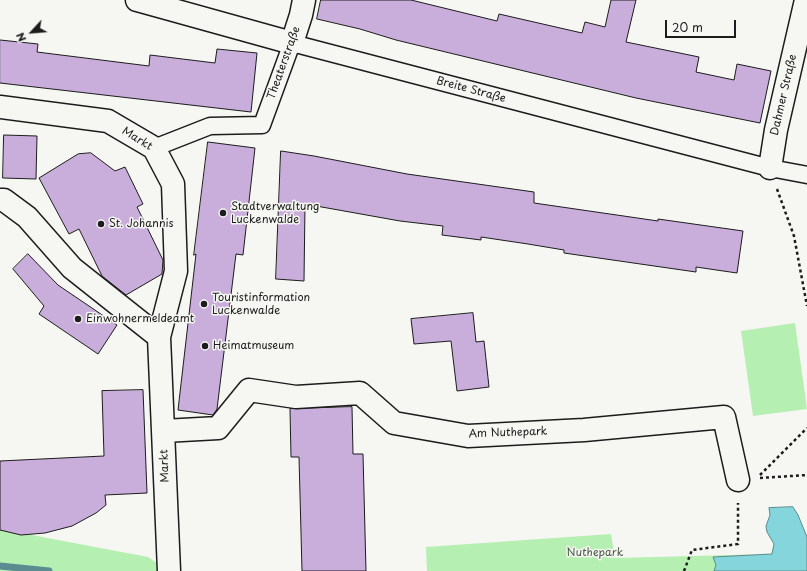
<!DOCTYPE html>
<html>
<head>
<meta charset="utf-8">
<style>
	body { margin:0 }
	#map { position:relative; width:807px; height:571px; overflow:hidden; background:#f6f6f2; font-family:"Playpen Sans",sans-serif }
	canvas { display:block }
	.north { position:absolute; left:12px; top:12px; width:40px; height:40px; -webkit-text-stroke:3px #f6f6f2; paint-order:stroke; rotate:244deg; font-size:11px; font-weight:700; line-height:16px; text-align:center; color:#1c1c1c }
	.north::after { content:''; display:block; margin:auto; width:14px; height:18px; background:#1c1c1c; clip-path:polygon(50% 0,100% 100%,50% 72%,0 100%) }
	.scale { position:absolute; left:665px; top:20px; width:71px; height:18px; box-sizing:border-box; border:2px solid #1c1c1c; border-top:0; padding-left:5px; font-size:12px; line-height:14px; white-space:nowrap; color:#1c1c1c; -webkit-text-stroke:3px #f6f6f2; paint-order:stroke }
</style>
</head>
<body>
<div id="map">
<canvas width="807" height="571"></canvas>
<div class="north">N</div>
<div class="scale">20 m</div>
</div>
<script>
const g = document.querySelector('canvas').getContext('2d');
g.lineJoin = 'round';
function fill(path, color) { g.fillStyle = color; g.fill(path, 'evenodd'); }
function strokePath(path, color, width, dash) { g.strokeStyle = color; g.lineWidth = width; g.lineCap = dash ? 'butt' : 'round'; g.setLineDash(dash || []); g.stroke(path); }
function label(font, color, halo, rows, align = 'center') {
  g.font = font + ' "Playpen Sans",sans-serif'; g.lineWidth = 3; g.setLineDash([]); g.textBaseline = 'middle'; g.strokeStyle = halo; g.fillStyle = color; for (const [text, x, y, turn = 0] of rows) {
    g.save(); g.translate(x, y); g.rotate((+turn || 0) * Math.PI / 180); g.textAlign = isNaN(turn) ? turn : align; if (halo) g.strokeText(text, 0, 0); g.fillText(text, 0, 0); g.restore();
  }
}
fill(new Path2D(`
	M795,323L807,409L753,416L741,331Z
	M793,507L798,515L807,537V571H427L426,547L611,534L615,558L771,554L774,544L767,532L766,526L770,515L769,508Z
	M0,529L148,557L169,571H0Z`), '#b6efb2');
const water = new Path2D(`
	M793,507L798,515L807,537V571H714L716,565L713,557L772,554L774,544L767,532L766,526L770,515L769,508Z`);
fill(water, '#85d6dc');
strokePath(water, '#5b8c8f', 1);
strokePath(new Path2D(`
	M0,566L49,571`), '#5b8c8f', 7);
const building = new Path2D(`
	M321,0H411L497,21L499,14L582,33L585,22L605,27L611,0H636L626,42L699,57L696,72L734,80L737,64L771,71L760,123L636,98L396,40L360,29L317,19Z
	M0,40L38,44L37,52L149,66L150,55L215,63L217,49L257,53L251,112L0,83Z
	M4,135L37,136L36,179L3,178Z
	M208,142L255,148L243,255L236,254L217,409L213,415L178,410L196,254L194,255Z
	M281,151L314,156L407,174L534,192V203L658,221V219L743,231L737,273L696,267V272L564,253V250L528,244L481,237V240L442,235L443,226L400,221L305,204L304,281L276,279Z
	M91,153L115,171L125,167L143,204L137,207L163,260L162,274L126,295L102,276L79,229L69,234L39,178L78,154Z
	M28,254L58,285L117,325L98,354L39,314L44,306L13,269Z
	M473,313L476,342L484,341L489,387L457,391L451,341L414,344L411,319Z
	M143,390L147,493L105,495L106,505L96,513L72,526L45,533L21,535L0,530V461L104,456L102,391Z
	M352,407L353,454H363L366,571H302L299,457H291L290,409Z`);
fill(building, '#c9aedc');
strokePath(building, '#1c1c1c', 1);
const pedestrian = new Path2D(`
	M154,148L210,126L262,125L292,43L770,168L807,175`);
const minor = new Path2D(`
	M137,0L292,43L301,15L304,0
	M0,107L108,121L154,148L173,184L176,271L159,337L169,571
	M770,168L776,130L806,0
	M0,200H4L27,217L72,268L159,337
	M164,431L218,428L249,390L296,397L360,393L394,423L468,436L584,430L724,417L738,480`);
strokePath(pedestrian, '#1c1c1c', 19);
strokePath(minor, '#1c1c1c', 25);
strokePath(new Path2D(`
	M777,189L794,236L807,306
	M760,475L807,428
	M760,478L807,475
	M684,571L692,550L738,544V503`), '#1c1c1c', 2.5, [3, 3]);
strokePath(pedestrian, '#f6f6f2', 16);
strokePath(minor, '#f6f6f2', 22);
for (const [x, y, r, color] of [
	[223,213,4,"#1c1c1c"],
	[101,224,4,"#1c1c1c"],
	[204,304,4,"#1c1c1c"],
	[78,319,4,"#1c1c1c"],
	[205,346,4,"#1c1c1c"]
]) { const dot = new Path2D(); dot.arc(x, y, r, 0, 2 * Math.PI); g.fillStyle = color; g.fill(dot); strokePath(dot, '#f6f6f2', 1.5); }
label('11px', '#1c1c1c', '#f6f6f2', [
	["Theaterstraße",284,63,-70],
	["Breite Straße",471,90,15],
	["Dahmer Straße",784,95,-77],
	["Markt",137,139,32],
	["Am Nuthepark",508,433,-2],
	["Markt",165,466,-92]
]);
label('11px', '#1c1c1c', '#f6f6f2', [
	["Stadtverwaltung",231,207],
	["Luckenwalde",231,220],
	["St. Johannis",109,224],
	["Touristinformation",212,298],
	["Luckenwalde",212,311],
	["Einwohnermeldeamt",86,319],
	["Heimatmuseum",213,346]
], 'left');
label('11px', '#4a5b49', '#f6f6f2', [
	["Nuthepark",595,553]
]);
</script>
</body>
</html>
